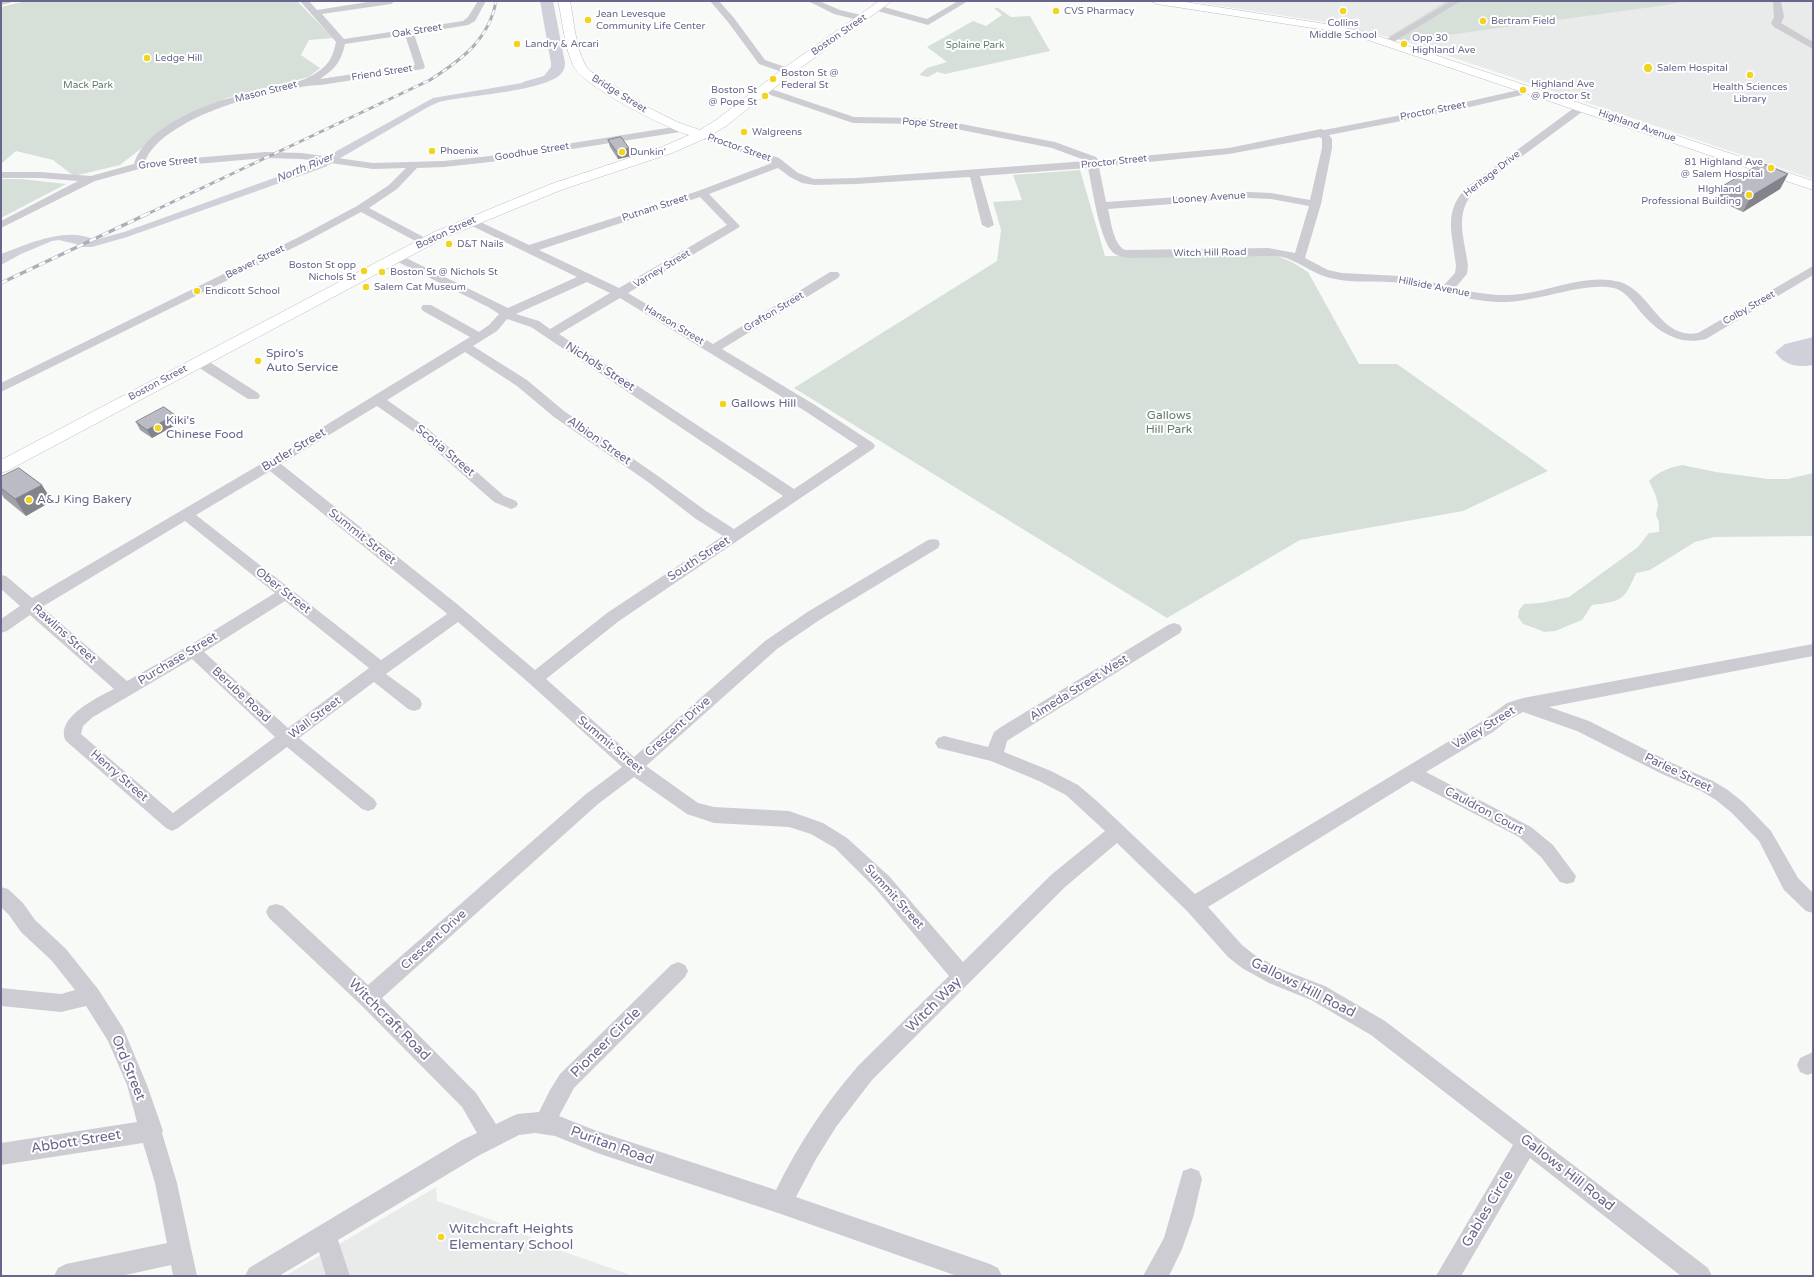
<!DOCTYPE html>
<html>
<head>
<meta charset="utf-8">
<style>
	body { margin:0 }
	#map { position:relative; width:1814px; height:1277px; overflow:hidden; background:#f8faf7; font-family:"Varela Round",sans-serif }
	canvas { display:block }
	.frame { position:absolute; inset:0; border:2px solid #68668b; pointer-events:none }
</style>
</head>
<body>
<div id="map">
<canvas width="1814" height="1277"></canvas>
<div class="frame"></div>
</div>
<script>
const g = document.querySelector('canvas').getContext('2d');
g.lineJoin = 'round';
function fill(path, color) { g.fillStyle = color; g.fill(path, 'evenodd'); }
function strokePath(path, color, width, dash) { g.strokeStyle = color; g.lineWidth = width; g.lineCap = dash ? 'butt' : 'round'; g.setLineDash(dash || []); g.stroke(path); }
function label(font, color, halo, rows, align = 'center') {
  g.font = font + ' "Varela Round",sans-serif'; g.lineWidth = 4; g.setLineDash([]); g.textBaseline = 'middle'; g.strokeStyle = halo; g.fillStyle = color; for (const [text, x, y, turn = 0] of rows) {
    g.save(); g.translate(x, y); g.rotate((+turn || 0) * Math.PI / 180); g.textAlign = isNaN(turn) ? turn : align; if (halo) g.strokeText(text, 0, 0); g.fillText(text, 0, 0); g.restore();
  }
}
fill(new Path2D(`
	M1188,1H1446L1388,37L1325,22Z
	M1469,1H1625L1667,5L1687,1H1813V179L1404,41Z
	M436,1187L437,1201L492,1220L567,1253L634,1276H285Z`), '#e9ebea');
fill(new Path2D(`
	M26,1H297L333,38L309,40L301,55L320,68L309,77L227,98L169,127L120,165L74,176L53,160L16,151L1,164V7Z
	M1446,1H1687L1667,5L1404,41L1388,37Z
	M994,8H998L1011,17L1030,16L1050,51L945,74L937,72L928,77L919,75L927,68L947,62L927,47L973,21L986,26L1002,15Z
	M1080,170L1105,256H1277L1292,262L1308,272L1359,364H1397L1548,471L1463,511L1300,540L1167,618L794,388L997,261L1001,230L993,202L1022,200L1013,175Z
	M1,179H21L66,184L1,218Z
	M1682,465L1716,472L1768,479H1788L1813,473V536L1714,537L1695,542L1650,570L1636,573C1624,601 1622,601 1592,605L1582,620L1555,631L1544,632L1537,629L1523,624L1518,617L1519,610L1524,604L1541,603L1569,597L1638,547L1649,533L1659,532V522L1656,515L1658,505L1656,496L1649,481C1659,471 1669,468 1682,465Z`), '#d6e0d8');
fill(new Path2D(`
	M540,1H553L565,63C565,67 564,70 561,74C542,92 468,95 439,102L428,107L325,167L127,237L92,247H82L76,244L59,240L52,241L21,254L1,265V254C29,244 66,226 95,240L124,232L313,164L433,98L522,83L523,82L544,76L551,67V63Z
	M1813,337V365C1797,368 1784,365 1775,352L1785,344Z`), '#cfd0da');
const major = new Path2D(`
	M558,1H570C574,20 576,57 590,71L651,109L677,122L700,130L716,120L784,68L879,1H892L792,74L726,126L706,138L672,153L561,190L444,238L7,471L1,473V460L434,232L551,184L662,147L689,135C666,128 585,87 574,67C564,47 563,22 558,1Z
	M1151,1H1179L1332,25L1369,33L1813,181V190L1362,38L1332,31L1157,4Z`);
strokePath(major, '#bdbdc5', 1);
fill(new Path2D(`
	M1,1H11L10,3L1,5Z
	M300,1H309L317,10L374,1H395L391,4L322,14L344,39L463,21L468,17L478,1H486L475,21L468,25L414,34L425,67L423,69L321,85C305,85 297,88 282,92C267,95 252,97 237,102C210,110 154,133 145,162L265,152L302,153L373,163L444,161L490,156L680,126L685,129L680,132L490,162L444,167L417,168L397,189L369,208L429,240L431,242L429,244H421L361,212L307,241L1,392V383L299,237L357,206L389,185L406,168L373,169L302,159L265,158L139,169L95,181L1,228V221L78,181L40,178H1V172H40L91,176L134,164C146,125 212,101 249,93C273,87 306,85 325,66C332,59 334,51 336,42ZM405,35L415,65L320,79C335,69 341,62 345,44Z
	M710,1H719L734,18L765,60L791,69L793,71L791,73H785L759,64L728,22Z
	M808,1H819L840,10L865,16L867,18L862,21L834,14Z
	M958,1H968L928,25L874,10L873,8L877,5L927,19Z
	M1451,1H1461L1390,44L1387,45L1382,42Z
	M1773,1H1781L1784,17L1781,23L1813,42V49L1774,27L1771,23L1774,17Z
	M765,87L854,117L916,118L951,122L1055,142L1096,157L1098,160L1229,148L1321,129L1324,130L1448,106L1532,87L1535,88L1537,90L1535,92L1448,112L1329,135L1332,139V148L1321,204L1305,258L1328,270L1342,273L1400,276L1444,285L1455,273L1456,266C1453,235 1442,212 1467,187L1578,105H1586L1587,107L1586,109L1475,191C1453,213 1465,239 1468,266L1467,274L1455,288C1476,293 1499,297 1521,294C1553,290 1588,273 1620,282C1651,291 1660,340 1698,333L1813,266V275L1706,339C1678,346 1656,331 1639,310C1632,301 1625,291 1614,288C1582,281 1534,304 1497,302C1465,301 1434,288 1402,283C1378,280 1354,284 1330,278C1314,274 1301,263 1286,258C1280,256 1274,256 1268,256L1131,258C1126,257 1119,257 1115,254C1100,245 1092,186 1088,168L980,176L994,225L988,228L982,225L970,177L856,184L814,185L802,183L790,177L778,168L709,194L738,224L740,226L738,228L628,293L713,344L830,272H838L840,275L838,278L722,349L815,405L873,443L875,446L873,449L619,621L546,679L634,757L765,641L809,611L928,540L933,539L938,540L940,544L938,548L821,619L777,649L646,766L698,803L714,807L789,811L823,823L847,838L889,876L963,962L1051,875L1105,831L1066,795L1039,781L991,761L938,748L935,743L938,738L944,736L988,747L994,732L1001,727L1168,625L1174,623L1180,625L1182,629L1180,633L1013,737L1007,741L1004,752L1051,771L1078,785L1098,802L1195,894L1481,722L1507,703L1523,698L1813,644V656L1549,707L1589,721L1672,763L1713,781L1728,790L1744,803L1771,831L1798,878L1813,893V913L1806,911L1784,890L1759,841L1732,813L1716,800L1701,791L1660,773L1577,731L1523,712L1508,720L1493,732L1426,772L1531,827L1553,845L1576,876L1574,882L1567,884L1560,882L1541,857L1519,837L1412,781L1208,907L1242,945L1256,956L1283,970L1325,986L1385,1021L1708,1268L1712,1276H1681L1530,1158L1461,1276H1436L1513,1145L1371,1035L1311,1000L1269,983L1242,968L1228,957L1187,911L1117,843L1065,887L872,1080L836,1127L816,1159L796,1197L990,1264L998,1268L1002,1276H957L781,1214L597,1153L555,1136L535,1133L519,1135L478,1156L338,1240L350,1276H326L319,1252L279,1276H245L249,1268L462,1140L477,1133L462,1107L361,1005L269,918L266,912L269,906L276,904L283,906L368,985L586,794L622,767L529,683L458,622L386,674L420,699L422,704L420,709L414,711L408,709L374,682L299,738L374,799L377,804L374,809L368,811L362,809L287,747L178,828L172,831L166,828L66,741C54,718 98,697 114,689L30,615L7,631L1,633V619L20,606L1,589V575L6,576L32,598L295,444L470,337L423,311L421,308L423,305H431L479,332L489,325L499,314L490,308L392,259L390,257L392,255H400L508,308L577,277L466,223L464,221L466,219H474L529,245L698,191L772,163L697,137L696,135L701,132L779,158L798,173L814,179L856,178L1087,161L1052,148L951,128L916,124L853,123L762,92L760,90ZM1320,137L1322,139V148L1310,200L1271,193L1249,192L1106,202L1099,167L1229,154ZM700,197L727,225L619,288L539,250ZM1249,198L1271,199L1309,206L1295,253L1268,248L1125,250C1113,244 1111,221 1108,209ZM587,282L610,293L550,329L539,321L516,314ZM620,298L805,411L858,446L794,489L559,334ZM507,319L531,327L783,496L734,529L706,511L658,476L564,411L527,380L473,346L497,331ZM465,352L517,386L554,417L648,482L696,519L723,536L607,613L535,670L457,604L281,464L377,406L417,434L494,502L511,509L516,507L518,504L516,501L504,496L427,428L387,400ZM270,471L445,612L447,614L381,660L196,515ZM185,521L275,593L187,647L127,681L42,607ZM285,601L369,668L288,728L204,652ZM192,659L275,737L173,813L81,734L83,726L93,717ZM634,777L687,814L714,823L789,827L811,834L835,848L875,888L949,976L858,1066C825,1104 798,1145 776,1190L597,1131L559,1116L574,1088L685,977L688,971L685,965L678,962L671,965L560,1074L550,1090L539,1112L517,1114L496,1124L476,1093L382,998L598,804Z
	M201,356L206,357L211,363L258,393L260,396L258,399H248L201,369L195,360L196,357Z
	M1,887L8,889L23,903L35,920L66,949L98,989L123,1028L147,1085L163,1131L162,1133L177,1183L197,1276H173L171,1265L121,1276H54L58,1268L66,1264L167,1243L155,1183L143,1143L1,1165V1143L137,1122L127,1085L108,1041L86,1006L61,1012L1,1006V988L61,994L75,990L52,961L21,932L9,915L1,907Z
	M1813,1052V1073L1807,1075L1800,1072L1797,1065L1800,1058Z
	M1191,1168L1199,1171L1202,1179L1193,1218L1182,1249L1169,1276H1143L1164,1238L1183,1171Z`), '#cdccd3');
fill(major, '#fff');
const railFar1 = new Path2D(`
	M145,215L430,80C461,60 489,40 496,1`);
const rail = new Path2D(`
	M1,283L147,214`);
strokePath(railFar1, '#aeadb8', 3);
strokePath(rail, '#aeadb8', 3.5);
strokePath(railFar1, '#fff', 2, [5.5]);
strokePath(rail, '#fff', 2.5, [7]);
fill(new Path2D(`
	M608,140L631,156L618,159L610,147Z
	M1788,174L1780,189L1743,212L1717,200L1725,185Z
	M175,415L179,423L152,438L140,430L136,422Z
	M1,477L52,501L26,516L4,498L1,493Z`), '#a1a1aa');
fill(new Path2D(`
	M629,148L631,156L618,159L617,152Z
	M1788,174L1780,189L1743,212L1751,196Z
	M175,415L179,423L152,438L147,430Z
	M42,485L52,501L26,516L15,499Z`), '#83838b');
const building = new Path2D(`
	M621,137L629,148L617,152L608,140Z
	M1762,163L1788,174L1751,196L1725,185Z
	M164,407L175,415L147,430L136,422Z
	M19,468L42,485L15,499L1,488V477Z`);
fill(building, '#bbbbc6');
strokePath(building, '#83838b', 1);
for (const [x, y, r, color] of [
	[1056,11,4,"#f2d31f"],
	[1343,11,4,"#f2d31f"],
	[588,20,4,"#f2d31f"],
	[1483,21,4,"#f2d31f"],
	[517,44,4,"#f2d31f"],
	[1404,44,4,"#f2d31f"],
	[147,58,4,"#f2d31f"],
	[1648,68,5,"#f2d31f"],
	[1750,75,4,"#f2d31f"],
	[773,79,4,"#f2d31f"],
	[1523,90,4,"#f2d31f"],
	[765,96,4,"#f2d31f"],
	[744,132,4,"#f2d31f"],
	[432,151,4,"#f2d31f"],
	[622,152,4,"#f2d31f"],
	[1771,168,4,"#f2d31f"],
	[1749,195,4,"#f2d31f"],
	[449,244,4,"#f2d31f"],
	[364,271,4,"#f2d31f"],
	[382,272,4,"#f2d31f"],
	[366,287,4,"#f2d31f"],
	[197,291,4,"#f2d31f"],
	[258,361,4,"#f2d31f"],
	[723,404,4,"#f2d31f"],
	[158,428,4,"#f2d31f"],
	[29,500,4,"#f2d31f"],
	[441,1237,4,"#f2d31f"]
]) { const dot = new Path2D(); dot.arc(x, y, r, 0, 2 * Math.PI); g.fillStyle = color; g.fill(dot); strokePath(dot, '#fff', 1.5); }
label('10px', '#68668b', '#fff', [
	["CVS Pharmacy",1064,11],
	["Jean Levesque",596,14],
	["Community Life Center",596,26],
	["Bertram Field",1491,21],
	["Collins",1343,23,"center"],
	["Middle School",1343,35,"center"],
	["Opp 30",1412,38],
	["Highland Ave",1412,50],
	["Landry & Arcari",525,44],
	["Ledge Hill",155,58],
	["Salem Hospital",1657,68],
	["Boston St @",781,73],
	["Federal St",781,85],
	["Highland Ave",1531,84],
	["@ Proctor St",1531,96],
	["Health Sciences",1750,87,"center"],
	["Library",1750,99,"center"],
	["Boston St",757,90,"right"],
	["@ Pope St",757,102,"right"],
	["Walgreens",752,132],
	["Phoenix",440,151],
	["Dunkin'",630,152],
	["81 Highland Ave",1763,162,"right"],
	["@ Salem Hospital",1763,174,"right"],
	["HIghland",1741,189,"right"],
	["Professional Building",1741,201,"right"],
	["D&T Nails",457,244],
	["Boston St opp",356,265,"right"],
	["Nichols St",356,277,"right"],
	["Boston St @ Nichols St",390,272],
	["Salem Cat Museum",374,287],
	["Endicott School",205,291]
], 'left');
label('10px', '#68668b', '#fff', [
	["Oak Street",417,31,-9],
	["Boston Street",839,35,-35],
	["Friend Street",382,73,-9],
	["Mason Street",266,92,-14],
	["Bridge Street",619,94,32],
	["Proctor Street",1433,111,-11],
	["Pope Street",930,124,5],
	["Highland Avenue",1637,126,19],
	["Proctor Street",739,148,19],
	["Goodhue Street",532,152,-9],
	["Proctor Street",1114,162,-6],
	["Grove Street",168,163,-6],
	["Heritage Drive",1492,174,-38],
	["Looney Avenue",1209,198,-4],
	["Putnam Street",655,208,-18],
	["Boston Street",446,233,-25],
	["Witch Hill Road",1210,253,-1],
	["Beaver Street",255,262,-26],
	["Varney Street",662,269,-31],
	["Hillside Avenue",1434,287,11],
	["Colby Street",1749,308,-30],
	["Grafton Street",774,312,-31],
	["Hanson Street",674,325,31],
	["Boston Street",158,383,-28]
]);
label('10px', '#627b6c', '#fff', [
	["Splaine Park",975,45],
	["Mack Park",88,85]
]);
label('italic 11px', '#6c7094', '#fff', [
	["North River",305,168,-22]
]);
label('12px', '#68668b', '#fff', [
	["Spiro's",266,354],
	["Auto Service",266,368],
	["Gallows Hill",731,404],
	["Kiki's",166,421],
	["Chinese Food",166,435],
	["A&J King Bakery",37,500]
], 'left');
label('12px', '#68668b', '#fff', [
	["Nichols Street",600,367,33],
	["Albion Street",599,441,35],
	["Butler Street",294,450,-31],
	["Scotia Street",445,451,40],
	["Summit Street",362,537,38],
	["South Street",699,559,-33],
	["Ober Street",283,591,38],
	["Rawlins Street",64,634,42],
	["Purchase Street",178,659,-31],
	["Almeda Street West",1079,688,-32],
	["Berube Road",241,695,43],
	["Wall Street",315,718,-37],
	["Crescent Drive",678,727,-42],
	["Valley Street",1484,728,-31],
	["Summit Street",610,745,40],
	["Parlee Street",1678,773,26],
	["Henry Street",119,776,41],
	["Cauldron Court",1484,811,28],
	["Summit Street",894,897,48],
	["Crescent Drive",434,940,-42]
]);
label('12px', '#627b6c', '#fff', [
	["Gallows",1169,416],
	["Hill Park",1169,430]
]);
label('14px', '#68668b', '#fff', [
	["Gallows Hill Road",1303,988,27],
	["Witch Way",934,1005,-45],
	["Witchcraft Road",389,1020,45],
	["Pioneer Circle",606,1043,-45],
	["Ord Street",128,1068,68],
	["Abbott Street",76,1142,-9],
	["Puritan Road",612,1146,20],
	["Gallows Hill Road",1567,1173,38],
	["Gables Circle",1488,1209,-59]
]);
label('14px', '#68668b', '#fff', [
	["Witchcraft Heights",449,1229],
	["Elementary School",449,1245]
], 'left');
</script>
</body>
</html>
